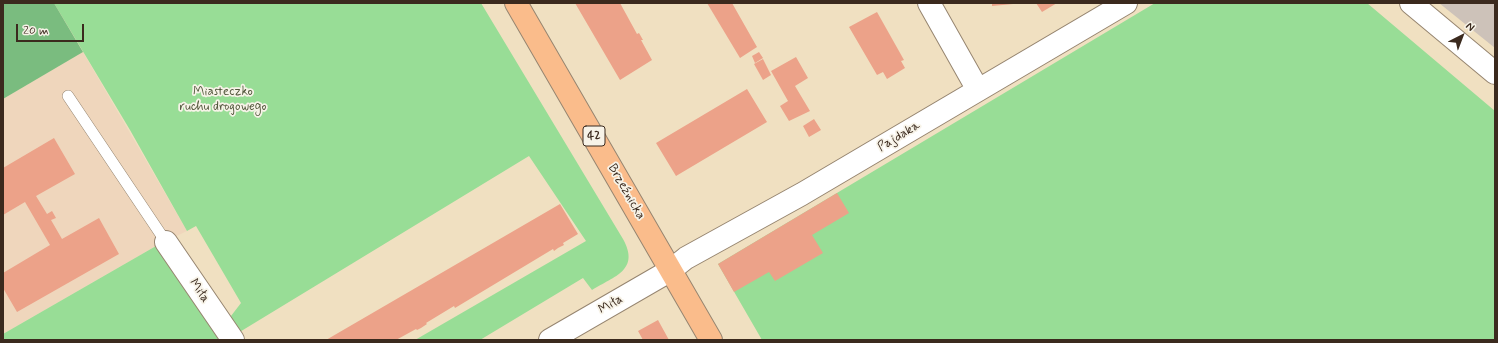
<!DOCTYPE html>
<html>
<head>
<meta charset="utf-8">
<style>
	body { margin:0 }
	#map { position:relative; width:1498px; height:343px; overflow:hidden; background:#f0e0c1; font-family:Mynerve,sans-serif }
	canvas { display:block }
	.frame { position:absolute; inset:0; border:4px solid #3b2a1e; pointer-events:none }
	.north { position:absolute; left:1442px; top:16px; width:40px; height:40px; -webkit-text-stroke:3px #f7f3e8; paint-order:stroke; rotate:42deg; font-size:11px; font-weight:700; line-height:16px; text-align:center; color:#3b2a1e }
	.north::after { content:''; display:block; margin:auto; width:14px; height:18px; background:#3b2a1e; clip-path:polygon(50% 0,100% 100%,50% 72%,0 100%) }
	.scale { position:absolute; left:16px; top:24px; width:68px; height:18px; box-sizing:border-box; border:2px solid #3b2a1e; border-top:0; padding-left:5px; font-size:12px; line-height:14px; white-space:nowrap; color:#3b2a1e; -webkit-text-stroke:3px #f7f3e8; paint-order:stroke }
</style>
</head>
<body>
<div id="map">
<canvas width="1498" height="343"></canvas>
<div class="frame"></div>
<div class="north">N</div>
<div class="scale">20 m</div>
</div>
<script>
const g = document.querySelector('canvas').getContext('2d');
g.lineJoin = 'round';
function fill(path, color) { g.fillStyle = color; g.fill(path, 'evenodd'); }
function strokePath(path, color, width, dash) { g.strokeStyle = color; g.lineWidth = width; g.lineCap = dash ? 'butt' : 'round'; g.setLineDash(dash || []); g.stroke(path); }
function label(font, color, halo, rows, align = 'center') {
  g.font = font + ' Mynerve,sans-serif'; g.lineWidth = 3.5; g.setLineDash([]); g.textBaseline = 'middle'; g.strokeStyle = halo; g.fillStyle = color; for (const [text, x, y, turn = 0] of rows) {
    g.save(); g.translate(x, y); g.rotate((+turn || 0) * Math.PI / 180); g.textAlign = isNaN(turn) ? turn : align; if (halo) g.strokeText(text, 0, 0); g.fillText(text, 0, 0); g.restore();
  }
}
fill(new Path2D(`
	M83,52L187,231L156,246L3,334V99Z`), '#efd6bc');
fill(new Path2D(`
	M1439,3H1495V48Z`), '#cdc2b9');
fill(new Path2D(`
	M54,3H481L623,239C640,270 615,276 592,290L583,278L480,340H415L586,241L529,156L238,333L231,316L241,303L196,226L187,231L130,130Z
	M1155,3H1367L1495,111V340H762L718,264Z
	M156,246L220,340H3V334Z`), '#98dd96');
fill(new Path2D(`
	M3,3H54L83,52L3,99Z`), '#7abc7f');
fill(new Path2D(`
	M575,3H620L637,34L639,33L643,40H641L652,60L620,80Z
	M707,3H732L757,47L740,58Z
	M992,3H1013V4L992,6Z
	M1036,3H1057L1042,12Z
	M877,12L904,60L901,61L905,68L887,79L883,72L877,75L849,27Z
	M759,52L763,58L755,63L752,56Z
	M796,57L808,78L795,86L810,111L789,121L780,106L788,101L771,71Z
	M763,59L771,75L763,80L754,64Z
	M747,89L767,122L676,176L656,143Z
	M814,119L821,130L809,137L803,126Z
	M54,138L75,174L36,196L47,214L52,211L56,218L51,220L62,239L99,218L119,254L17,312L3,288V273L50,245L25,202L3,215V168Z
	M837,193L849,213L812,235L823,253L775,281L769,272L734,292L718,264Z
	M560,204L578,234L563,243L564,245L558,248L554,251L553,249L455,308L454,306L426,323L427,324L421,328L417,330L416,329L396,340H326Z
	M658,320L669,340H643L638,331Z`), '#eca289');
const lane = new Path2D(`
	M68,96L166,242`);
const street = new Path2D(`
	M929,3L978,90
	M1411,3L1495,73
	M166,242L233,340
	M550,340L671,270L686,258L802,194L1126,3`);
const primary = new Path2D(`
	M516,3L711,340`);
strokePath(lane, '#968570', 12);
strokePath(street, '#968570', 24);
strokePath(primary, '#968570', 24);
strokePath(lane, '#fff', 11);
strokePath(street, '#fff', 22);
strokePath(primary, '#fabc8b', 22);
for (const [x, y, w] of [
	[594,136,22]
]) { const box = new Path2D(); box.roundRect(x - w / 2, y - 10, w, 20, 3); g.fillStyle = '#f7f3e8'; g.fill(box); strokePath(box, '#3b2a1e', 1); }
label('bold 12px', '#3b2a1e', null, [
	["42",594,136]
]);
label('13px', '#52573c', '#f7f3e8', [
	["Miasteczko",223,92],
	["ruchu drogowego",223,107]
]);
label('13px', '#3b2a1e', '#f7f3e8', [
	["Pajdaka",899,137,-31],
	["Brzeźnicka",626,192,60],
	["Miła",199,291,56],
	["Miła",611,305,-30]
]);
</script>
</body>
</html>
